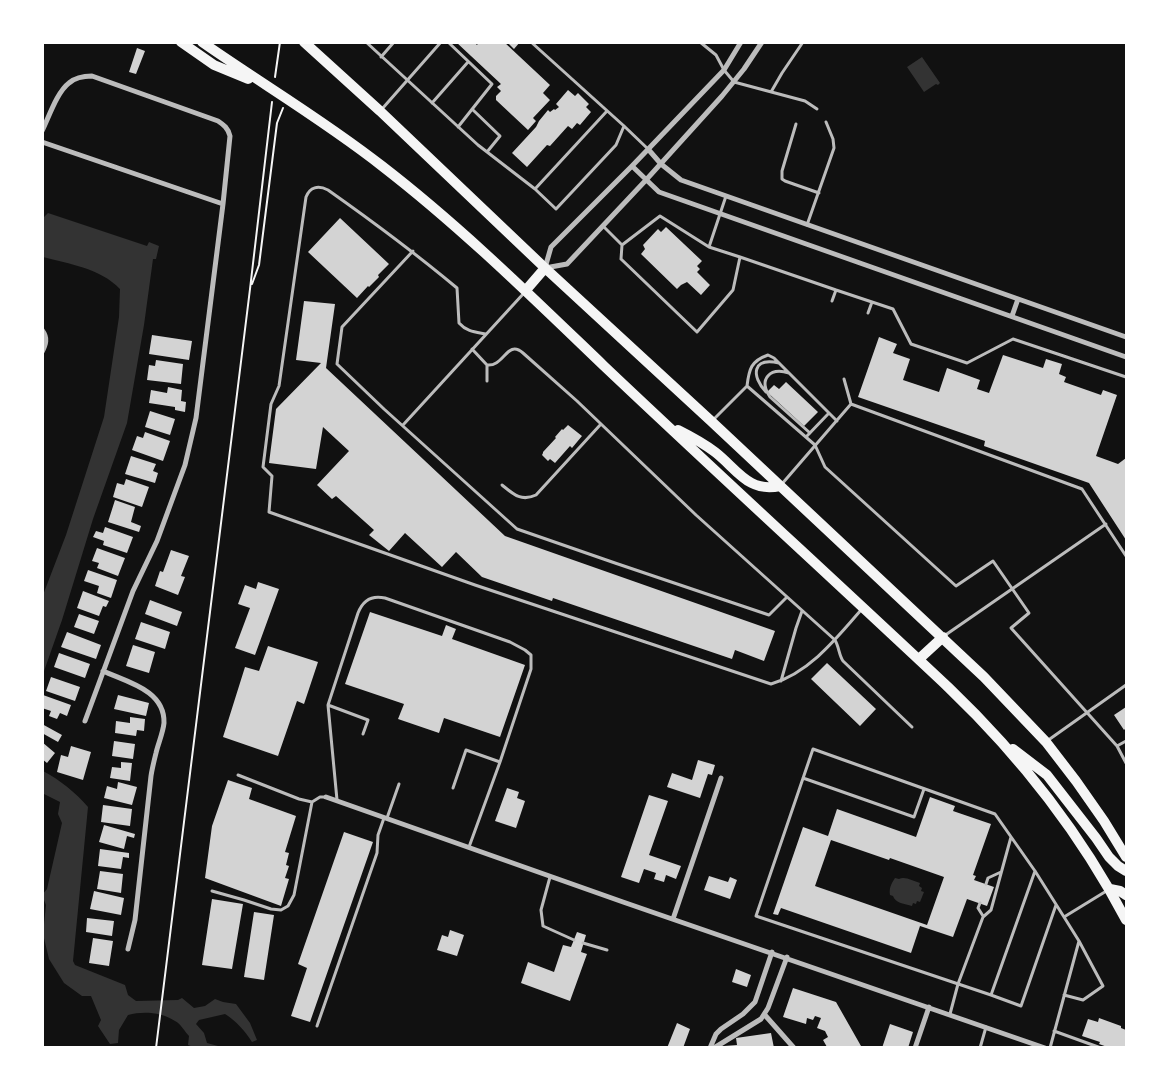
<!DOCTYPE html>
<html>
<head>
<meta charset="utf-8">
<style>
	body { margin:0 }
	#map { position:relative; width:1169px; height:1090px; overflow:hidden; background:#111; font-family:Figtree,sans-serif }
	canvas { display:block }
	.frame { position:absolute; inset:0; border:44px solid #fff; pointer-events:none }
</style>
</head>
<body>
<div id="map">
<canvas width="1169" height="1090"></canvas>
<div class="frame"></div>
</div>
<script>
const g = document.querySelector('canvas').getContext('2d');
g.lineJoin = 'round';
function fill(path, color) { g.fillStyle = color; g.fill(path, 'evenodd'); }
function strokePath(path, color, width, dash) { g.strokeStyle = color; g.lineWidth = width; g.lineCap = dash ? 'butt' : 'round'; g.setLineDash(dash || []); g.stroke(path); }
fill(new Path2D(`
	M922,57L940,83L938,85L936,84L924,92L907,67Z
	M48,213L147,246L149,242L159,246L156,259H153L144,325L127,423L93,519L62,620L43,674V595L66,535L104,417L119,317L120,289C100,268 69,264 43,257V218Z
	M43,771C60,780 75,792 88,807L73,961L75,965L125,985L128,995L136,1001L178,1000L182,998L194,1008L205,1006L215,999L223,1002L236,1004L250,1023L257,1040L252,1042C246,1032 235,1020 225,1014L199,1020L196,1024L204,1033L207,1043L218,1046V1047H193L188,1045L189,1036C185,1032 181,1024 175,1021C161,1012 143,1011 128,1015L119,1030L118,1043L110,1044L98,1026L101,1020L91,996H82L64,983L49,959L43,934L46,905L42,895L47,889L62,823L58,814L60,802L44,794L43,791Z
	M895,878L899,879C905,876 913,881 920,883L919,886L922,888L921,891L924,892L920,902L917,901L916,904L913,903L912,906C905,904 895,903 893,896L890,895C889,888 891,884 895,878Z`), '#333');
fill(new Path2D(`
	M456,42H474L477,45L479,42H504L550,85L543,93L550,100L533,118L536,121L528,130L496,100V96L501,91L497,87L501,84Z
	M507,42H520L514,49Z
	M137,48L145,51L136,74L129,72Z
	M568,90L575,96L578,93L589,104L586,107L591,112L580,125L577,123L572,129L568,126L550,146L547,145L527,167L512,153L536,127L539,121L548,110L550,112L554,109L555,110L559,107L556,104Z
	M340,218L389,264L378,275L379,277L369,287L368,286L357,298L308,252Z
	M666,227L702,261L697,266L700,269L697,272L710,285L701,295L687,282L681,285L677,289L641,254L645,249L643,245L658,229L661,232Z
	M304,301L335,304L326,368L505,536L775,631L764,661L735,650L732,659L553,598L552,601L482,577L456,552L442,567L405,533L389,551L369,535L374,530L336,496L332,499L317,485L349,451L323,427L316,469L269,463L276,409L321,363L296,360Z
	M152,335L192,341L189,360L149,354Z
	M879,337L897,344L893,353L910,359L903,380L939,392L947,368L980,380L977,389L989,393L1003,355L1043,368L1046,359L1062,364L1059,374L1066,377L1064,382L1101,395L1103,390L1117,395L1096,456L1118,464L1126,458V540L1089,483L984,446L985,441L858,397Z
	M156,360L183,364L181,384L147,380L149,365L155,366Z
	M786,382L818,412L804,426L767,392L774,385L779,389Z
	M168,387L182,390L181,401L186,402L185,412L175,410V407L149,403L151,390L167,393Z
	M150,411L175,419L170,435L145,427Z
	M568,425L582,436L572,448L570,446L555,463L550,459L548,461L542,455L543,453V452L556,438L555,437L562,429L563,430Z
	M145,432L170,441L163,461L132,450L137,436L143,438Z
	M131,456L156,464L153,471L158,473L155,483L125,474Z
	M126,479L149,487L142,507L113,497L117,483L124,485Z
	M115,500L135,507L131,522L141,526L139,532L108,522Z
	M105,527L133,537L127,553L103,545L104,541L93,537L96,531L103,533Z
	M97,548L125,558L118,576L97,568L99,563L92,561Z
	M171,550L189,556L181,576L185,577L178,595L155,586L160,571L163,572Z
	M88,570L117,580L111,598L97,593L99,586L84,581Z
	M258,582L279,589L255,655L235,648L250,608L238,604L245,585L256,589Z
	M83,591L109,601L106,607L103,606L99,616L77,608Z
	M150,600L182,612L177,626L145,614Z
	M370,612L442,636L446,625L456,629L452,639L525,665L500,737L444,718L439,733L398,719L404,704L345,684Z
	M79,614L99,621L94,634L74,627Z
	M141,622L170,632L165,649L135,639Z
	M67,632L101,645L96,659L61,647Z
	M133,645L155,652L149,673L126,666Z
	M268,646L318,662L304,704L297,701L278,756L223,737L245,667L259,671Z
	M59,653L90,664L85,678L54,667Z
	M827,663L876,709L860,726L811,679Z
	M51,677L80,687L75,701L46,691Z
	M43,695L71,705L67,716L60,713L57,719L49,716L51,711L42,708Z
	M118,695L149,703L146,716L114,709Z
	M1126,707V728L1124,730L1114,715Z
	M130,717L145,719L144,731L137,730L136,736L115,733L116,721L130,723Z
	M42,724L62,735L58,742L42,733Z
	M114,741L135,744L133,759L112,756Z
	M42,742L55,753L47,763L42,759Z
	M71,746L91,752L83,780L57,772L61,755L68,757Z
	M698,760L715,765L712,775L708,774L700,798L667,787L672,773L692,780Z
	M121,762L132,763L130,781L110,778L112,767L121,768Z
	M228,780L252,788L249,799L296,816L285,852L289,853L286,865L289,866L285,878L289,879L281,906L205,878L212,826Z
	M118,782L137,787L132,805L104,798L107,786L117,789Z
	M507,788L519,792L517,798L525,801L516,828L495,821Z
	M649,795L668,801L649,855L681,866L676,879L666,875L664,882L654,879L656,873L644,869L639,883L621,877Z
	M930,797L955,806L953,811L991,824L973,875L976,876L974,880L994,887L987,906L967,899L953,937L920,926L911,953L781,908L778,915L773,914L803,827L828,836L837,809L916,837ZM831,840L889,860L890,858L944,877L927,925L815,886Z
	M103,805L132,809L130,826L101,822Z
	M104,825L135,834L134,838L127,836L124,849L99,842Z
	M344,832L373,842L310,1022L291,1016L307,968L298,964Z
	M100,849L129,853V858L123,857L121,869L98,866Z
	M100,871L123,874L121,893L97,889Z
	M709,876L728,882L730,877L737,880L730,899L704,890Z
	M94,891L124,898L121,915L90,909Z
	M212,899L243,904L232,969L202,965Z
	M254,912L274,915L264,980L244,977Z
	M87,918L114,921L112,936L86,932Z
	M450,930L464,935L457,956L437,950L442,935L448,937Z
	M577,932L586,935L581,952L587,954L570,1001L521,983L528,962L554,972L563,945L571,947Z
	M93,938L113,941L109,966L89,963Z
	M736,969L751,975L747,987L732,982Z
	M793,988L836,1002L861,1046L860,1048L827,1047L823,1040L828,1037L825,1031L817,1028L821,1018L815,1016L813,1020L807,1018L806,1024L783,1017Z
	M1099,1018L1121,1026V1028L1126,1030V1048H1110L1099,1044L1100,1042L1082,1036L1088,1019L1098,1022Z
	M677,1023L690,1029L683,1048H667Z
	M890,1024L913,1032L908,1048H882Z
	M771,1033L774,1048H724V1046L737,1045L736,1038Z`), '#d3d3d3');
strokePath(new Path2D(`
	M275,77L280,42
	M252,284L259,265L277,123L283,108
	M156,1048L250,289L272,102`), '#f5f5f5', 2);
strokePath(new Path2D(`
	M366,42L478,145L535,189L556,209L616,145L624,126
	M448,42L492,84L458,127
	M531,42L624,126L648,149
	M700,42L716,55L724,70L734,82L805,101L817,109
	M381,57L394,42
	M771,92L782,73L803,42
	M432,103L468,62
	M382,109L441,42
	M472,109L500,136L487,152
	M796,124L782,171V179L785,181L819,193
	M535,189L607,111
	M807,225L834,148L833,139L826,122
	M603,226L622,245
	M709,247L740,257L733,290L697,332L621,259L622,245L660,216L709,247L726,196
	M413,251L342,327L337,364L384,409L517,529L615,563L769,615L787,597
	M740,257L836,290
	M832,301L836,290L872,302L868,313
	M872,302L893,309L911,344L967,363L1013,339L1126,377
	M486,334C475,332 467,332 459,323L457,288C415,253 372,221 328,190C318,185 310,187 306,197L279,386L271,404L263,467L272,476L269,512L475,585L771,684C809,673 836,639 861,610
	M472,349L487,365C504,367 507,339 523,353L577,401L696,515L835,640C839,647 839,655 843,661L912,727
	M487,365V381
	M789,373C770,367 758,379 770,397L810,433
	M844,379L851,404
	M766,392C751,376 752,357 779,363
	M712,421L747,386
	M837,421L774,358L768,355C751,361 749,369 747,386L815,445L825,467L956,586L993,561L1029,613L1011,628L1117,746L1126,763
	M403,425L524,293
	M806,437L829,413
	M502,485C513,494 521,502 536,495L601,424
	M781,485L851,404L1082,489L1126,556
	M944,636L1106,524
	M781,681L796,628L802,611
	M328,705L358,613C363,600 372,595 385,598L510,642L525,650L531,655V669L500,762L469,847
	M1047,741L1126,685
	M1117,746L1126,741
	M238,775L299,799L312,802
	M803,778L914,817L924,789
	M453,788L466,750L500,762
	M337,800L328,705L368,720L363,734
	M387,818L399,784
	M1035,871L991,995L756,916L813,749L995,814L1035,871L1064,917
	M550,877L541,910L543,926L574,940
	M986,884L988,878L1001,872
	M212,891L244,900L271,909L281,910L288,906L294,895L312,802L320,797H326
	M980,903L978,908L983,916
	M1079,941L1064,917L1108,890
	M583,943L607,950
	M991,995L1021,1006L1056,905
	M950,1014L958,984L983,917L991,910L1011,837
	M317,1026L377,853L378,835L384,818
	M1054,1031L1101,1048
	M980,1048L986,1027
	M1050,1048L1079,941L1103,986L1083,1000L1064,995`), '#bcbcbc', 3);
strokePath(new Path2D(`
	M741,42L724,70L632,166L551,247L545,268L567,264L646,180L722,96L744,69L762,42
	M42,131C49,117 57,92 69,83C76,77 83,76 92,76L218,121C224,125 228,128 230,136L223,204L196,418L185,465L157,541L133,591L85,721
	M42,142L223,204
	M648,149L661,164L681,180L1126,337
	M632,166L659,192L1126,357
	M1012,316L1018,299
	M42,330C48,338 46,344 42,352
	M103,671C127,682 165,690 164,723C163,733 158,744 156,753C154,761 152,769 151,776L135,920L128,949
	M326,797L623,902L1045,1048
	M673,919L721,778
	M764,1014L794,1048
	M710,1048L716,1034L721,1029L743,1014L755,1002L772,952
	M714,1048L761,1019L768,1008L787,957
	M915,1048L929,1007`), '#bcbcbc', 5);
strokePath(new Path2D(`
	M181,42L214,65L248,79
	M202,42C262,84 325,121 382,166C461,227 532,297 604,366C718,474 834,580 949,688C1019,755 1081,834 1126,920
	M304,42L380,111L545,268L711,421L984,677L1046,742L1076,781L1104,821L1126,857
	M526,290L545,268
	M678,430C690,436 703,443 715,452C737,469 748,493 780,486
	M919,659L943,637
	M1013,749L1047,775L1096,838L1109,857L1118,866L1126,871
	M1110,889L1120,891L1126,895`), '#f5f5f5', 10);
</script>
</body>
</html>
